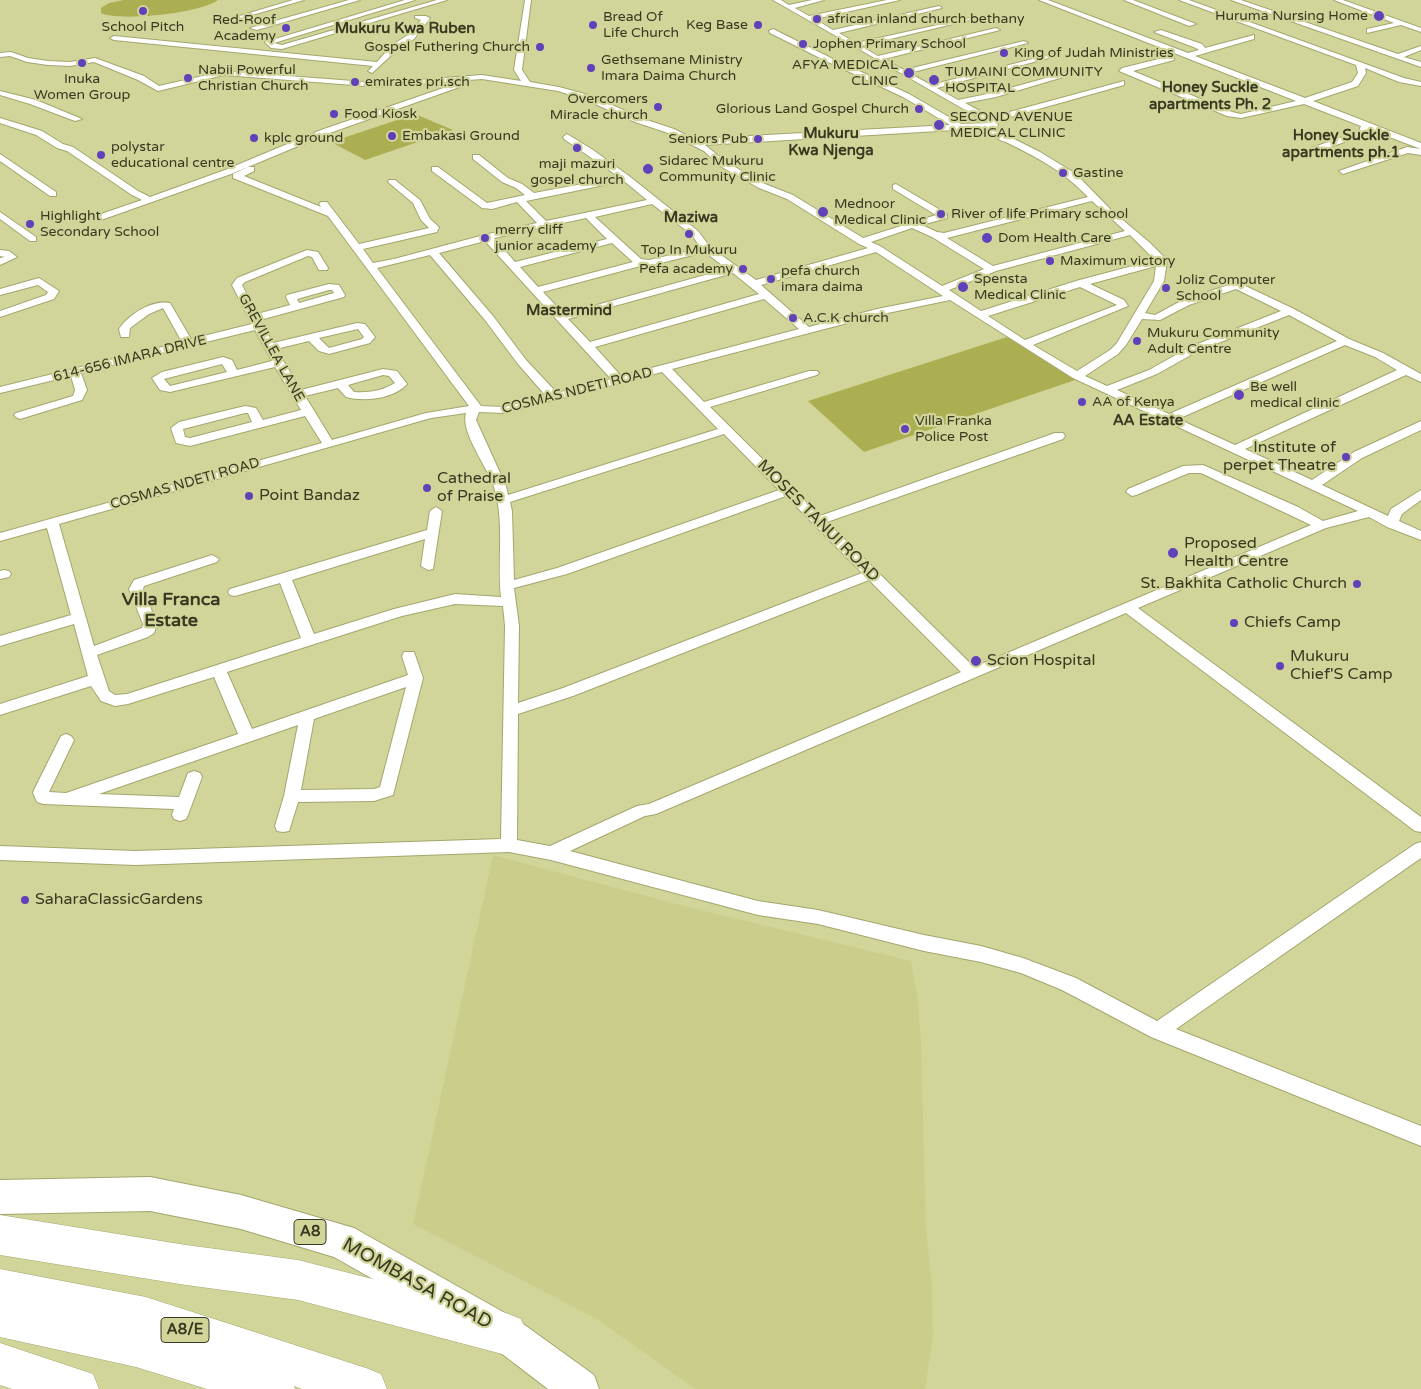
<!DOCTYPE html>
<html>
<head>
<meta charset="utf-8">
<style>
	body { margin:0 }
	canvas { display:block; background:#d2d599 }
</style>
</head>
<body>
<canvas width="1421" height="1389"></canvas>
<script>
const g = document.querySelector('canvas').getContext('2d');
g.lineJoin = 'round';
function fill(path, color) { g.fillStyle = color; g.fill(path, 'evenodd'); }
function strokePath(path, color, width, dash) { g.strokeStyle = color; g.lineWidth = width; g.lineCap = dash ? 'butt' : 'round'; g.setLineDash(dash || []); g.stroke(path); }
function label(font, color, halo, rows, align = 'center') {
  g.font = font + ' "Varela Round",sans-serif'; g.lineWidth = 4.5; g.setLineDash([]); g.textBaseline = 'middle'; g.strokeStyle = halo; g.fillStyle = color; for (const [text, x, y, turn = 0] of rows) {
    g.save(); g.translate(x, y); g.rotate((+turn || 0) * Math.PI / 180); g.textAlign = isNaN(turn) ? turn : align; if (halo) g.strokeText(text, 0, 0); g.fillText(text, 0, 0); g.restore();
  }
}
fill(new Path2D(`
	M493,855L680,905L911,961L918,1000L921,1042L926,1229L932,1285L933,1338L925,1389H695L597,1319L413,1224Z`), '#cbce8a');
fill(new Path2D(`
	M124,0H218C201,13 121,22 101,13V8L109,3Z
	M415,114L453,130L365,160L331,142Z
	M1007,337L1078,379L864,452L808,401Z`), '#acae52');
const minor = new Path2D(`
	M293,0H304L242,18L236,17Z
	M349,0H360L257,30L250,28Z
	M405,0H415L274,43L282,45L437,0H447L282,49L271,48L265,42Z
	M525,0H531L522,70L530,82L559,87L592,96L641,118L674,129L698,141L712,138L950,125L903,97L826,61L770,33L769,31L773,29L831,58L909,94L961,124L988,123L773,0H781L789,5L812,0H824L795,8L809,16L887,0H900L815,19L833,30L939,6L942,8L839,33L856,43L974,17V19L861,46L878,56L996,28L1000,30L884,59L904,70L1024,41L1028,43L909,73L931,85L1052,54L1056,56L937,88L958,100L992,93L1086,67L1090,69L996,97L965,103L991,117L1124,81V85L996,121L998,125L996,130L1040,152L1076,174L1111,210L1150,243L1166,259L1167,261L1164,281L1145,313L1155,315L1181,301L1237,282L1294,309L1349,339L1383,353L1421,374V382L1406,375L1245,449L1312,480L1354,452L1421,421V430L1362,458L1322,485L1388,516L1391,509L1421,490V500L1402,514L1399,521L1421,531V540L1387,527L1369,517L1326,528L1138,608L1421,817V832L1415,831L1126,613L656,814L645,816L570,851L758,901L818,910L924,935L981,946L1023,958L1076,978L1157,1021L1415,844L1421,842V858L1176,1029L1421,1126V1146L1151,1037L1062,990L1021,973L981,962L924,951L818,924L758,915L551,860L509,852L135,865L0,860V846L135,851L501,839L505,626L503,606L455,604L402,616L227,672L252,729L408,675L402,656L404,652H414L423,678L393,795L374,801L298,802L289,831L283,832L277,831L275,826L284,796L298,725L99,794L179,797L188,773L194,771L200,773L202,777L188,815L186,819L180,821L174,819L172,815L174,809L43,804L37,802L33,793L34,790L61,736L66,734L71,736L74,740L49,792L66,793L238,734L214,677L128,704L115,706L101,701L91,686L0,715V704L88,676L74,624L0,646V636L71,615L47,528L0,541V533L322,443L305,416L190,446L176,443L171,428L179,422L245,406L256,408L263,420L301,410L275,367L170,392L160,390L152,378L162,372L223,357L232,360L237,370L272,361L255,330L194,345L189,348L186,347L81,373L87,390L82,400L20,419L16,417L14,415L16,413L73,396L75,390L71,376L0,393V387L182,342L163,308L149,314L130,328L129,337H121L119,329C128,315 152,299 170,303L191,339L252,324L232,285L237,278L307,250L318,252L328,268L327,270H319L312,257L308,256L245,282L242,285L257,314L290,305L286,297L287,295L329,284L339,285L345,295L344,297L260,320L273,343L357,323L365,324L375,337L370,343L329,354L319,351L309,341L276,349L301,390L383,369L397,371L407,384C394,399 364,402 346,397L338,388L305,396L332,440L426,413L469,406L328,216L233,178V174L248,167H254V171L244,176L321,207L319,204L321,202H327L359,244L429,228L421,220L413,203L388,182L389,180H395L420,200L430,219L439,227L437,232L363,249L373,263L394,259L484,235L537,223L517,202L492,209L482,208L432,171V167H438L487,203L525,195L516,188L502,182L473,159V155H479L508,178L522,184L534,193L619,177L564,139L563,137L567,134L593,150L629,176L698,231L710,247L756,280L868,248L859,244L787,199L759,188L720,166L704,151L668,133L635,122L586,100L558,91L482,79L379,87L224,75L158,91L138,80L94,62L70,66L48,65L27,62L10,56L0,57V53L11,52L28,58L48,61L70,62L95,58L144,76L159,86L224,71L379,83L482,75L521,81L514,70ZM988,128C990,137 1000,140 1008,143C1040,159 1063,171 1088,197L944,233L937,232L922,225L947,218V214L896,184L893,185V189L936,215L863,238L793,195L765,184L726,162L705,145ZM624,181L647,200L546,221L526,201ZM1092,201L1125,231L993,266L947,238ZM652,204L692,235L701,248L649,260L641,259L595,217ZM586,218L607,239L515,262L494,238ZM912,228L932,237L984,269L942,286L880,246L871,242ZM1130,235L1155,260L1076,281L981,311L949,290L996,271ZM485,241L611,379L557,393L526,360L493,316L439,253ZM612,243L633,262L538,287L520,267ZM705,252L727,269L564,314L543,292L644,265L649,266ZM876,252L943,296L877,309L809,327L761,285ZM430,255L485,320L518,364L546,396L505,407L481,406L377,268ZM1156,266L1154,281L1117,343L1110,350L1077,371L1033,345L1128,306L1124,300L1090,284ZM733,273L759,294L590,342L568,319ZM1080,287L1117,305L1025,340L988,316ZM1236,289L1281,311L1190,347L1149,370L1107,386L1085,376L1118,354L1126,345L1142,319L1160,320L1189,305ZM329,290H332L334,293L299,303L297,299ZM764,299L799,329L621,376L595,347ZM950,300L1073,378L1358,511L1323,521L1298,507L1203,465L1183,466L1128,489L1126,492L1132,496L1136,495L1189,473H1201L1311,525L974,667L827,522L1063,439L1065,436L1063,433H1055L820,516L710,407L817,375L819,373L817,371H809L704,402L672,369L878,315ZM1289,315L1337,341L1169,414L1117,390L1157,374L1198,351ZM358,329L364,337L362,339L329,348L319,338ZM1345,345L1375,357L1397,370L1235,445L1178,419ZM222,364L227,372L170,386L164,379ZM662,372L718,429L508,495L506,486L476,420L479,412L505,413ZM383,375L389,376L395,383C382,391 368,393 354,392L348,385ZM245,413H248L252,422L190,438L185,437L183,429L187,428ZM466,413C460,432 488,468 494,487C505,522 497,561 501,597L455,594L394,609L314,634L292,580L425,539L421,566L428,570L433,569L442,511L436,507L430,511L427,530L230,589L228,592L230,595L235,596L280,583L301,638L127,694L115,695L109,691L97,655L148,637L154,633L157,624L143,589L144,586L217,562L219,559L212,555L134,580L129,589L143,624L142,628L94,646L59,524L431,418ZM724,434L779,490L557,568L514,580L512,511L510,502ZM786,496L862,573L563,688L518,703L519,626L514,588L567,574ZM869,580L961,672L649,804L637,806L550,846L517,840L518,714L573,696ZM406,687L380,787L374,789L301,790L314,719Z
	M1039,0H1048L1188,53L1199,50L1196,48L1154,32L1161,30L1202,44L1205,48L1254,35V39L1195,56L1305,98L1352,82L1358,73L1356,65L1179,0H1189L1404,78L1421,82V86L1399,82L1365,68L1366,73L1358,86L1313,101L1421,143V149L1368,129L1366,134L1306,156H1300V152L1359,131L1361,126L1304,104L1241,118L1227,116L1119,71L1122,68L1171,56H1174V60L1133,71L1232,112L1241,114L1296,101Z
	M1124,0H1133L1196,24L1189,26Z
	M1231,0H1241L1398,54L1421,46V50L1404,57L1421,62V67Z
	M1334,0H1343L1421,28V32L1401,25L1367,33V29L1394,23Z
	M415,16H426L430,18L414,39L398,49L372,73L368,71L373,66L114,40L110,38L114,36L377,62L392,45L408,35L421,20L415,18Z
	M461,82L468,84L327,134L231,174L101,220L96,217L98,215L142,200L132,195L67,151L57,148L36,135L0,123V118L42,131L63,144L73,147L138,191L150,197L225,170L321,130Z
	M0,91L36,100L82,119L75,121L30,104L0,95Z
	M1407,147L1421,149V155L1408,153L1346,173L1343,174L1339,171Z
	M0,154L56,192V196H50L0,161Z
	M0,212L36,237V241H30L0,219Z
	M0,250L9,251L17,257L0,265V258L5,257L0,256Z
	M39,278L59,291L54,299L0,317V311L46,295L48,292L38,285L0,295V289Z
	M4,570L9,571L11,574L9,577L0,579V571Z`);
const trunk = new Path2D(`
	M150,1177L241,1195L354,1228L519,1321L594,1375L599,1389H548L493,1347L334,1257L241,1229L150,1211L0,1214V1180Z`);
const motorway = new Path2D(`
	M0,1215L186,1245L298,1260L506,1313L521,1319L527,1334L521,1349L506,1355L298,1300L186,1285L0,1255Z
	M0,1269L146,1297L366,1368L381,1374L387,1389H302L294,1386L295,1389H207L136,1367L0,1337Z
	M0,1343L93,1374L99,1389H12L0,1385Z`);
strokePath(minor, '#a4a66d', 2);
strokePath(trunk, '#a4a66d', 2);
strokePath(motorway, '#a4a66d', 1);
fill(minor, '#fff');
fill(trunk, '#fff');
fill(motorway, '#fff');
for (const [x, y, r, color] of [
	[143,11,5,"#6141ba"],
	[1379,16,6,"#6141ba"],
	[817,19,5,"#6141ba"],
	[593,25,5,"#6141ba"],
	[758,25,5,"#6141ba"],
	[286,28,5,"#6141ba"],
	[803,44,5,"#6141ba"],
	[540,47,5,"#6141ba"],
	[1004,53,5,"#6141ba"],
	[82,63,5,"#6141ba"],
	[591,68,5,"#6141ba"],
	[909,73,6,"#6141ba"],
	[188,78,5,"#6141ba"],
	[934,80,6,"#6141ba"],
	[355,82,5,"#6141ba"],
	[658,107,5,"#6141ba"],
	[919,109,5,"#6141ba"],
	[334,114,5,"#6141ba"],
	[939,125,6,"#6141ba"],
	[392,136,5,"#6141ba"],
	[254,138,5,"#6141ba"],
	[758,139,5,"#6141ba"],
	[577,148,5,"#6141ba"],
	[101,155,5,"#6141ba"],
	[648,169,6,"#6141ba"],
	[1063,173,5,"#6141ba"],
	[823,212,6,"#6141ba"],
	[941,214,5,"#6141ba"],
	[30,224,5,"#6141ba"],
	[689,234,5,"#6141ba"],
	[485,238,5,"#6141ba"],
	[987,238,6,"#6141ba"],
	[1050,261,5,"#6141ba"],
	[743,269,5,"#6141ba"],
	[771,279,5,"#6141ba"],
	[963,287,6,"#6141ba"],
	[1166,288,5,"#6141ba"],
	[793,318,5,"#6141ba"],
	[1137,341,5,"#6141ba"],
	[1239,395,6,"#6141ba"],
	[1082,402,5,"#6141ba"],
	[905,429,5,"#6141ba"],
	[1346,457,5,"#6141ba"],
	[427,488,5,"#6141ba"],
	[249,496,5,"#6141ba"],
	[1173,553,6,"#6141ba"],
	[1357,584,5,"#6141ba"],
	[1234,623,5,"#6141ba"],
	[976,661,6,"#6141ba"],
	[1280,666,5,"#6141ba"],
	[25,900,5,"#6141ba"]
]) { const dot = new Path2D(); dot.arc(x, y, r, 0, 2 * Math.PI); g.fillStyle = color; g.fill(dot); strokePath(dot, '#d2d599', 2); }
label('14px', '#383921', '#d2d599', [
	["Huruma Nursing Home",1368,16,"right"],
	["Bread Of",603,17],
	["Life Church",603,33],
	["african inland church bethany",827,19],
	["Red-Roof",276,20,"right"],
	["Academy",276,36,"right"],
	["Keg Base",748,25,"right"],
	["School Pitch",143,27,"center"],
	["Jophen Primary School",813,44],
	["Gospel Futhering Church",530,47,"right"],
	["King of Judah Ministries",1014,53],
	["Gethsemane Ministry",601,60],
	["Imara Daima Church",601,76],
	["AFYA MEDICAL",898,65,"right"],
	["CLINIC",898,81,"right"],
	["Nabii Powerful",198,70],
	["Christian Church",198,86],
	["TUMAINI COMMUNITY",945,72],
	["HOSPITAL",945,88],
	["Inuka",82,79,"center"],
	["Women Group",82,95,"center"],
	["emirates pri.sch",365,82],
	["Overcomers",648,99,"right"],
	["Miracle church",648,115,"right"],
	["Glorious Land Gospel Church",909,109,"right"],
	["Food Kiosk",344,114],
	["SECOND AVENUE",950,117],
	["MEDICAL CLINIC",950,133],
	["Embakasi Ground",402,136],
	["kplc ground",264,138],
	["Seniors Pub",748,139,"right"],
	["polystar",111,147],
	["educational centre",111,163],
	["Sidarec Mukuru",659,161],
	["Community Clinic",659,177],
	["maji mazuri",577,164,"center"],
	["gospel church",577,180,"center"],
	["Gastine",1073,173],
	["Mednoor",834,204],
	["Medical Clinic",834,220],
	["River of life Primary school",951,214],
	["Highlight",40,216],
	["Secondary School",40,232],
	["merry cliff",495,230],
	["junior academy",495,246],
	["Dom Health Care",998,238],
	["Top In Mukuru",689,250,"center"],
	["Maximum victory",1060,261],
	["Pefa academy",733,269,"right"],
	["pefa church",781,271],
	["imara daima",781,287],
	["Spensta",974,279],
	["Medical Clinic",974,295],
	["Joliz Computer",1176,280],
	["School",1176,296],
	["A.C.K church",803,318],
	["Mukuru Community",1147,333],
	["Adult Centre",1147,349],
	["Be well",1250,387],
	["medical clinic",1250,403],
	["AA of Kenya",1092,402],
	["Villa Franka",915,421],
	["Police Post",915,437]
], 'left');
label('14px', '#383921', '#d2d599', [
	["GREVILLEA LANE",271,348,61],
	["614-656 IMARA DRIVE",130,359,-14],
	["COSMAS NDETI ROAD",577,391,-14],
	["COSMAS NDETI ROAD",185,484,-16]
]);
label('bold 15px', '#383921', '#d2d599', [
	["Mukuru Kwa Ruben",405,29],
	["Honey Suckle",1210,88],
	["apartments Ph. 2",1210,105],
	["Mukuru",831,134],
	["Kwa Njenga",831,151],
	["Honey Suckle",1341,136],
	["apartments ph.1",1341,153],
	["Maziwa",691,218],
	["Mastermind",569,311],
	["AA Estate",1148,421]
]);
for (const [x, y, w] of [
	[310,1232,32],
	[185,1330,48]
]) { const box = new Path2D(); box.roundRect(x - w / 2, y - 12.5, w, 25, 4); g.fillStyle = '#d2d599'; g.fill(box); strokePath(box, '#383921', 1); }
label('bold 15px', '#383921', null, [
	["A8",310,1232],
	["A8/E",185,1330]
]);
label('16px', '#383921', '#d2d599', [
	["Institute of",1336,448,"right"],
	["perpet Theatre",1336,466,"right"],
	["Cathedral",437,479],
	["of Praise",437,497],
	["Point Bandaz",259,496],
	["Proposed",1184,544],
	["Health Centre",1184,562],
	["St. Bakhita Catholic Church",1347,584,"right"],
	["Chiefs Camp",1244,623],
	["Mukuru",1290,657],
	["Chief'S Camp",1290,675],
	["Scion Hospital",987,661],
	["SaharaClassicGardens",35,900]
], 'left');
label('16px', '#383921', '#d2d599', [
	["MOSES TANUI ROAD",818,521,45]
]);
label('bold 18px', '#383921', '#d2d599', [
	["Villa Franca",171,600],
	["Estate",171,621]
]);
label('19px', '#383921', '#d2d599', [
	["MOMBASA ROAD",417,1284,29]
]);
</script>
</body>
</html>
